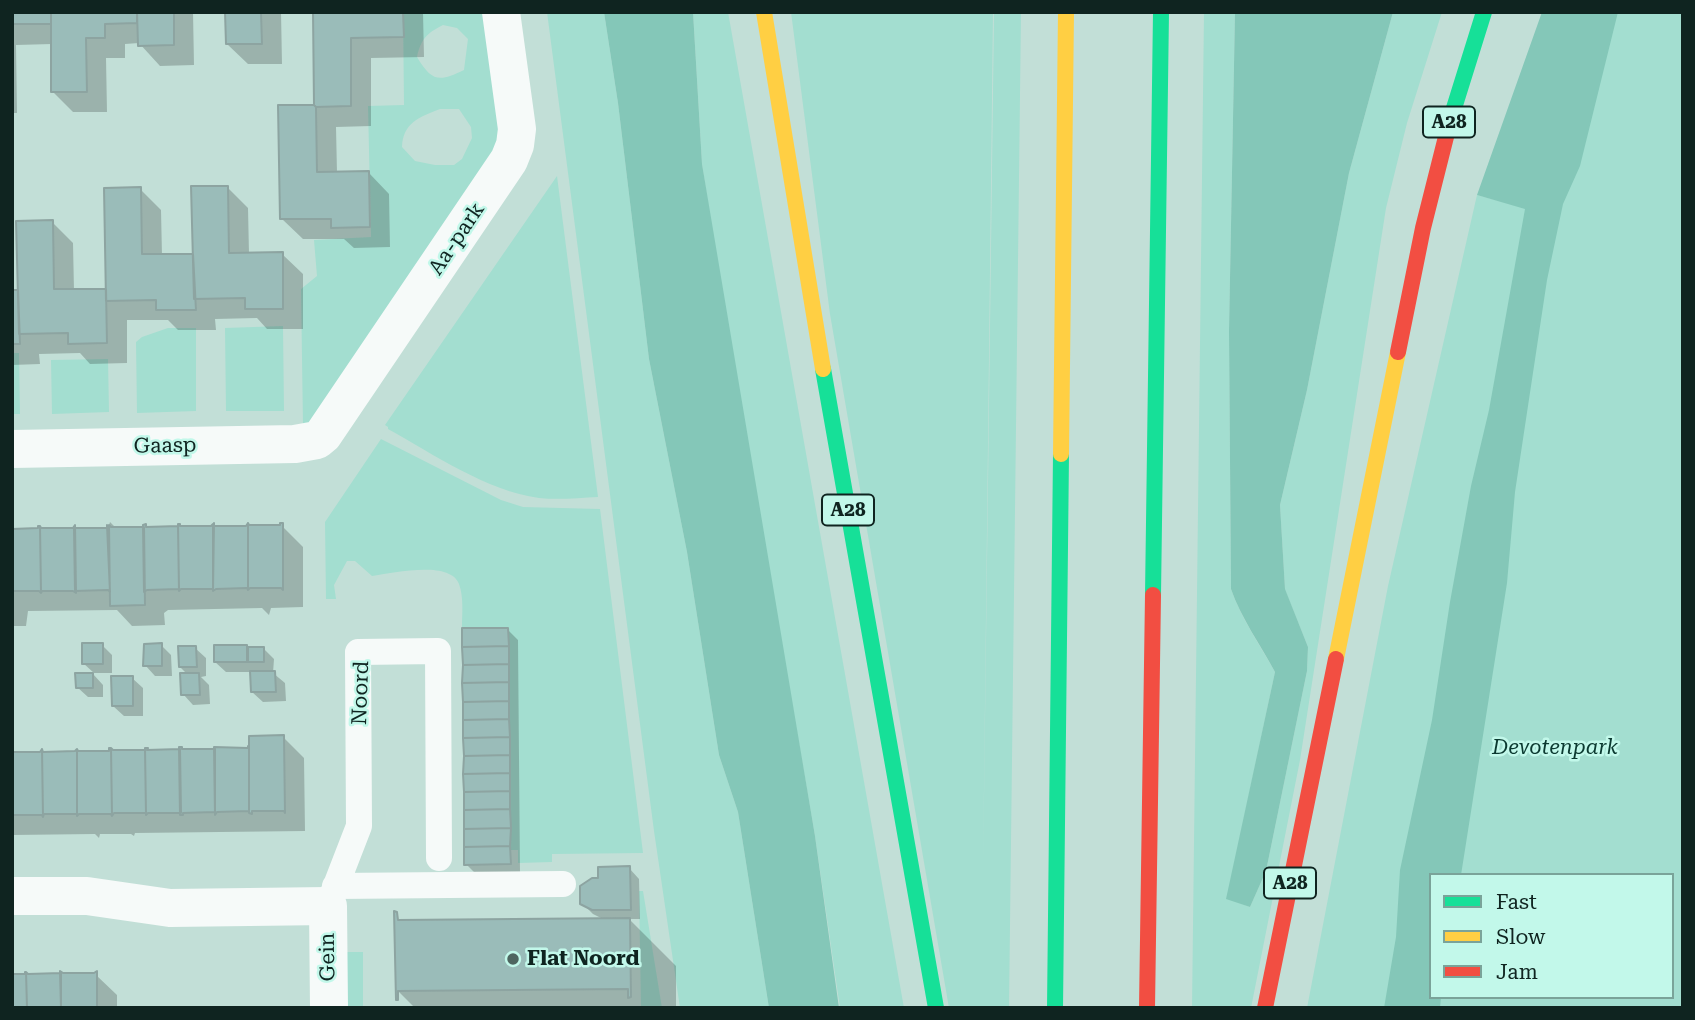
<!DOCTYPE html>
<html>
<head>
<meta charset="utf-8">
<style>
	body { margin:0 }
	#map { position:relative; width:1695px; height:1020px; overflow:hidden; background:#c2dfd7; font-family:"Roboto Serif",serif }
	canvas { display:block }
	.frame { position:absolute; inset:0; border:14px solid #0f2420; pointer-events:none }
	.legend { position:absolute; left:1429px; top:873px; width:245px; height:126px; box-sizing:border-box; background:#c2f8ea; border:2px solid #7aa399; margin:0; padding:9px 12px; list-style:none; font-size:21px; color:#0f2420 }
	.legend li { display:flex; align-items:center; gap:14px; height:35px }
	.legend b { width:35px; border:2px solid #7aa399 }
</style>
</head>
<body>
<div id="map">
<canvas width="1695" height="1020"></canvas>
<div class="frame"></div>
<ul class="legend">
<li><b style="height:9px;background:#16e098"></b>Fast</li>
<li><b style="height:9px;background:#ffcf43"></b>Slow</li>
<li><b style="height:9px;background:#f24e42"></b>Jam</li>
</ul>
</div>
<script>
const g = document.querySelector('canvas').getContext('2d');
g.lineJoin = 'round';
function fill(path, color) { g.fillStyle = color; g.fill(path, 'evenodd'); }
function strokePath(path, color, width, dash) { g.strokeStyle = color; g.lineWidth = width; g.lineCap = dash ? 'butt' : 'round'; g.setLineDash(dash || []); g.stroke(path); }
function label(font, color, halo, rows, align = 'center') {
  g.font = font + ' "Roboto Serif",serif'; g.lineWidth = 5; g.setLineDash([]); g.textBaseline = 'middle'; g.strokeStyle = halo; g.fillStyle = color; for (const [text, x, y, turn = 0] of rows) {
    g.save(); g.translate(x, y); g.rotate((+turn || 0) * Math.PI / 180); g.textAlign = isNaN(turn) ? turn : align; if (halo) g.strokeText(text, 0, 0); g.fillText(text, 0, 0); g.restore();
  }
}
fill(new Path2D(`
	M403,12H486L501,146L313,422L303,426L301,289L317,276L314,240L371,237L368,106L404,105ZM443,25L457,28L468,39L464,70C439,82 432,82 417,57C421,39 427,33 443,25ZM440,109H459L471,127L472,138L462,159L454,165H435L415,161L402,147C403,123 419,117 440,109Z
	M547,12H604L618,103L649,359L687,552L719,755L738,812L769,1008H680L654,831Z
	M693,12H728L904,1008H840L815,836L727,326L702,164Z
	M791,12H993L983,875L994,12H1021L1009,1008H949L830,314Z
	M1204,12H1235L1229,331L1231,589C1241,618 1260,645 1275,672L1227,898L1250,907L1266,871L1307,671L1308,647L1285,590L1280,505L1307,390L1349,173L1393,12H1442L1407,123L1386,208L1300,760L1251,1008H1192Z
	M1571,12H1683V1008H1307L1388,586L1477,195L1525,208ZM1431,875H1672V997H1431Z
	M557,176L598,497C579,498 558,500 539,498C487,491 433,454 388,429V427L385,425Z
	M283,326L284,411H226L225,328Z
	M168,328H196V411L137,413L136,342L142,337Z
	M12,353H19L20,414H12Z
	M108,359L109,412L52,414L51,360Z
	M381,439L501,500L523,507L600,509L643,853L552,854V862L518,863V850H511L510,846L508,628H462C462,614 464,598 459,584C450,560 393,573 372,576L355,561H347L334,585L336,599H326L325,522Z
	M639,891H643L662,1008H641Z
	M344,952H363V1008H344Z`), '#a3ded0');
fill(new Path2D(`
	M604,12H693L702,164L815,836L839,1008H769L738,812L719,755L687,552L649,359L618,103Z
	M1235,12H1393L1349,173L1307,390L1280,505L1285,589L1308,647L1307,671L1266,871L1250,907L1226,899L1275,672C1260,644 1241,618 1231,589L1229,331Z
	M1542,12H1618L1580,166L1563,204L1547,280L1515,492L1507,583L1461,875H1431V997H1441L1440,1008H1384L1396,937L1400,870L1432,720L1450,602L1471,486L1489,410L1525,209L1477,195Z`), '#84c7b8');
fill(new Path2D(`
	M12,12H193L194,65L160,66L139,43L125,44V58H106L107,112H73L53,92L52,44L16,45L17,113H12Z
	M227,12H281L282,64H248L227,44Z
	M315,12H423L424,57L371,58V126L336,127L337,173H369L389,194L390,247L354,248L344,239H303L282,219L316,106Z
	M227,187L248,208L249,254H282L303,274V329H267L257,318L215,319L216,330H178L168,320H127V363L90,364L80,353L39,354L40,364L12,365V291H18L52,222L73,243L74,291L107,290L140,189L161,210L162,256H194Z
	M110,522L117,529L282,526L303,547V607L271,608L269,615L262,608L168,610L164,613L165,625L132,626L117,610L28,611L26,626H12V530L108,529Z
	M508,630L518,640L520,873L476,874L466,864Z
	M102,645L112,655V673H94L83,663Z
	M161,645L171,655L172,676H155L145,665Z
	M215,647L263,648L274,659L273,673L285,683L286,701L263,702L252,692V672H226L215,662Z
	M195,648L206,658V676L201,677L209,685L210,704L193,705L183,694L188,675L180,667Z
	M93,674L103,685V697H88L77,687Z
	M132,678L143,688V716H124L113,706Z
	M283,737L304,758L305,831L135,833L134,836L131,834H100L99,838L95,834L12,835V754L250,750Z
	M629,868L639,879L640,919H629L676,966V1008H415L397,990L605,920L593,914L582,903Z
	M96,975L117,995V1008H12Z`), '#0003');
const building = new Path2D(`
	M12,12H51V24H12Z
	M51,12H137V23L105,24V38H86L87,92H51Z
	M137,12H174V45L138,46Z
	M225,12H261L262,44H226Z
	M313,12H403L404,37L351,38V106L316,107L314,105Z
	M278,105H314L316,107L317,172L369,171L370,227L331,228V219H280Z
	M191,186H228L229,253L283,252V309H245V298L194,299Z
	M141,187L142,254H193L196,310H156V300L106,301L104,188Z
	M53,220L54,289H106L107,343L68,344V333L19,334L16,221Z
	M12,290H18L20,344H12Z
	M214,523V526H246L248,523V590L247,588L216,589L213,591Z
	M248,523L249,525H280V523H283V590L281,588H250L248,590Z
	M146,524V527L178,526L179,589L147,590L144,592L143,525Z
	M178,524H180V526H211L213,524V589H181L179,591Z
	M75,525L76,593L73,591H42L41,593L40,526L41,528H73Z
	M107,525L110,592L108,590L75,591L74,528H107Z
	M109,525L111,527H144L145,605L110,606Z
	M38,526H40L41,593L39,591H12V529L38,528Z
	M462,628H508L509,646L462,647Z
	M82,643H103V664H82Z
	M162,643V666H143L144,644Z
	M214,645H247V662H214Z
	M178,646H196L197,667H179Z
	M509,646V664L463,665L462,647Z
	M248,647H264V662H248Z
	M509,664V682L462,683L463,665Z
	M250,671H275L276,692H251Z
	M75,673H93V688H76Z
	M180,673H199L200,695H181Z
	M111,676H133V706H112Z
	M509,682V701L463,702L462,683Z
	M509,701V719L463,720V702Z
	M509,719L510,737L463,738V720Z
	M284,735L285,813L284,811H252V814L249,813V736Z
	M510,737V755L464,756L463,738Z
	M248,746H249V811L217,812L215,815L214,747L248,748Z
	M179,747H182V749H215V812L183,813V815H180Z
	M109,748H111L112,816L111,814H79L77,816V749L78,751H109Z
	M111,748L113,750H145L146,813H114L112,816Z
	M145,748H148L147,750L180,749L181,813H148L146,815Z
	M42,749L43,752L75,751L77,749V814H44L43,817Z
	M42,749L43,817L42,815H12V752H40Z
	M510,755V773L463,774L464,756Z
	M510,773V791L464,792L463,774Z
	M510,791V809L464,810V792Z
	M510,809L511,828L464,829V810Z
	M511,828L510,846L464,847V829Z
	M510,846L511,864L464,865V847Z
	M630,866L631,910H592L580,904V886L592,878H598V867Z
	M394,911L397,912L398,920L630,918L631,997L628,998V989L398,991V1000H396Z
	M60,971L63,973H94L97,971V1008H61Z
	M25,972H26L27,1008H12V974H25Z
	M26,972L28,974L61,973V1008H27Z`);
fill(building, '#9abcb9');
strokePath(building, '#8da4a1', 2);
strokePath(new Path2D(`
	M335,886L563,884
	M328,906L359,826L358,652L438,651L439,858`), '#f6faf9', 26);
strokePath(new Path2D(`
	M12,449L295,444L317,440L323,435L509,160L515,145L517,129L501,12
	M12,896H87L170,908L328,906L329,1008`), '#f6faf9', 38);
strokePath(new Path2D(`
	M1450,121L1484,12
	M823,369L936,1008
	M1153,595L1161,12
	M1055,1008L1061,454`), '#16e098', 16);
strokePath(new Path2D(`
	M764,12L823,369
	M1061,454L1066,12
	M1336,659L1398,352`), '#ffcf43', 16);
strokePath(new Path2D(`
	M1398,352L1423,228L1450,121
	M1147,1008L1153,595
	M1265,1008L1336,659`), '#f24e42', 16);
for (const [x, y, r, color] of [
	[513,959,7,"#4e6560"]
]) { const dot = new Path2D(); dot.arc(x, y, r, 0, 2 * Math.PI); g.fillStyle = color; g.fill(dot); strokePath(dot, '#c2f8ea', 2.5); }
for (const [x, y, w] of [
	[1449,122,52],
	[848,510,52],
	[1290,883,52]
]) { const box = new Path2D(); box.roundRect(x - w / 2, y - 15.5, w, 31, 5); g.fillStyle = '#c2f8ea'; g.fill(box); strokePath(box, '#0f2420', 2); }
label('bold 19px', '#0f2420', null, [
	["A28",1449,122],
	["A28",848,510],
	["A28",1290,883]
]);
label('21px', '#0f2420', '#c2f8ea', [
	["Aa-park",457,239,-56],
	["Gaasp",165,446,-1],
	["Noord",361,693,-88],
	["Gein",328,957,-91]
]);
label('italic 21px', '#0b3930', '#c2f8ea', [
	["Devotenpark",1555,748]
]);
label('bold 21px', '#0f2420', '#c2f8ea', [
	["Flat Noord",527,959]
], 'left');
</script>
</body>
</html>
